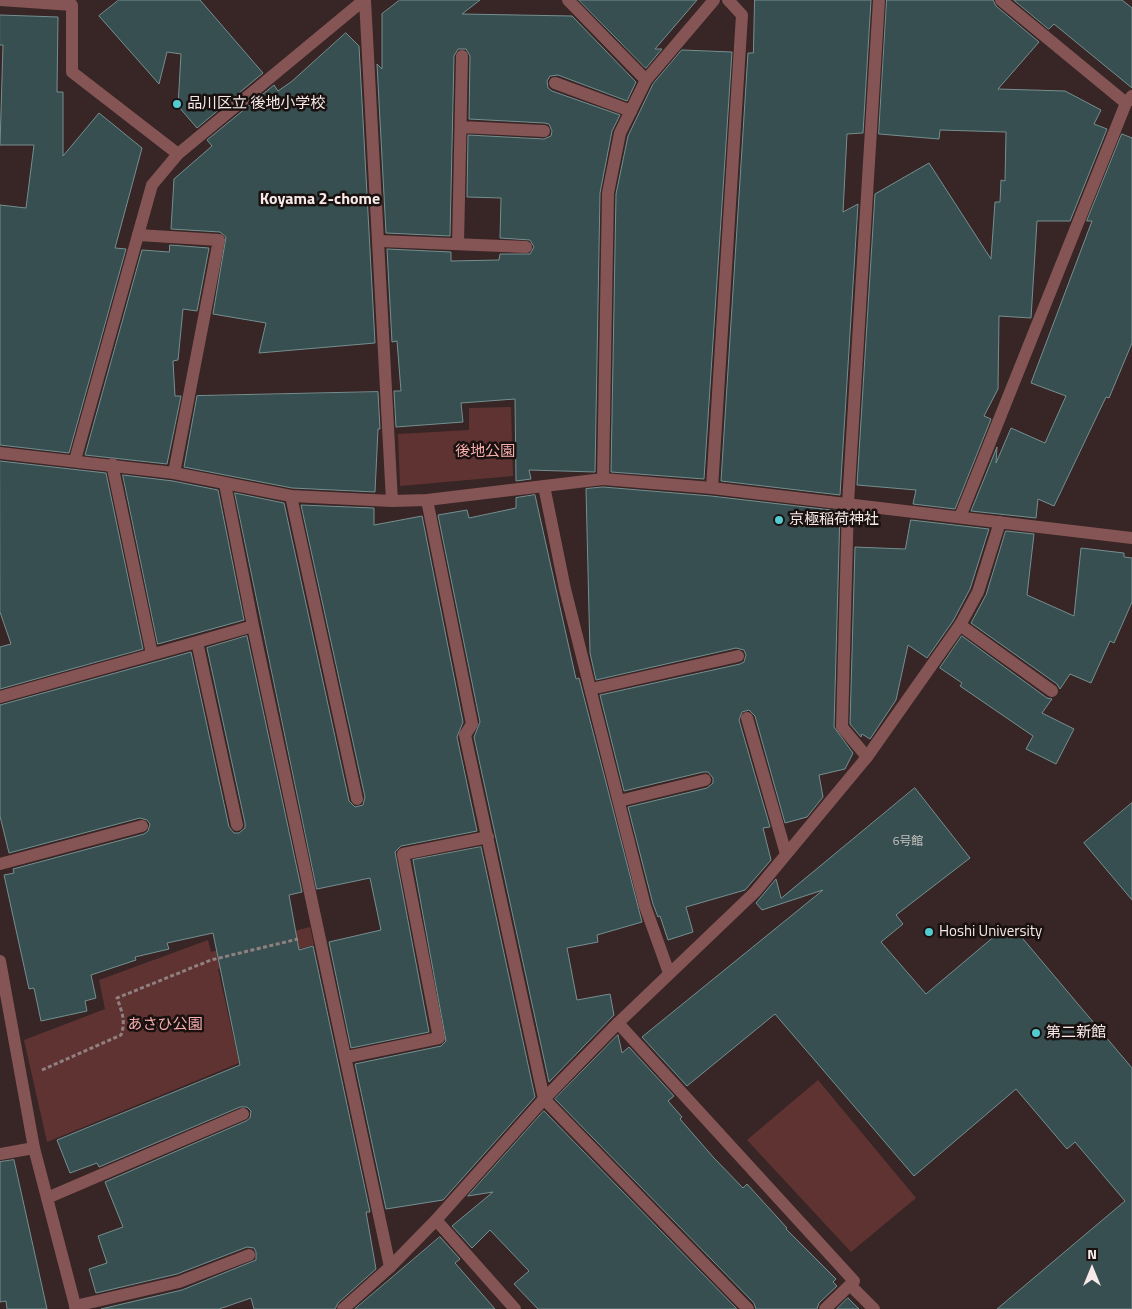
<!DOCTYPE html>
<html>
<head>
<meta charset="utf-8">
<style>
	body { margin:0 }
	#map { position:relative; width:1132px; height:1309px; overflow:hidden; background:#382525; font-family:"Titillium Web",sans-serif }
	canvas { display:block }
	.north { position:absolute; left:1067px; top:1244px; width:50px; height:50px; -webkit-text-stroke:4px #191110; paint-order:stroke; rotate:0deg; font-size:14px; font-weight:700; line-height:20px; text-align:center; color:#f6e9e8 }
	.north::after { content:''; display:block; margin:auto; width:18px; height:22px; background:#f6e9e8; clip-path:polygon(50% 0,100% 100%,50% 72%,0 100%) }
</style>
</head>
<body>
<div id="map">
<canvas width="1132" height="1309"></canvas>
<div class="north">N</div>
</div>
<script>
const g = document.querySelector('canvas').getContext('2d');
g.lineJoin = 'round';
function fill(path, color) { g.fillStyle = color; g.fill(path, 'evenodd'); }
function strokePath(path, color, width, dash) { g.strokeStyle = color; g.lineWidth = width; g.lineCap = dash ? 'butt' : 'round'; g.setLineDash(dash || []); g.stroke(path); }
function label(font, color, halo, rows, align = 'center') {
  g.font = font + ' "Titillium Web","Noto Sans JP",sans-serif'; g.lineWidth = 5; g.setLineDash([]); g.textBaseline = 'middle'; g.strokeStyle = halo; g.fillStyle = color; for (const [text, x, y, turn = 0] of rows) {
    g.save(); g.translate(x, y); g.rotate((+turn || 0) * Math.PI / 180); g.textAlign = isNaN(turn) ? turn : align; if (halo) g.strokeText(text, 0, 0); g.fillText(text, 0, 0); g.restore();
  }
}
fill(new Path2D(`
	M511,407L513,476L400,486L398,434L469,430V408Z
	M310,927L314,945L218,969L239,1063L47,1142L24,1040L105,1009L99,980L208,940L211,952Z
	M818,1080L916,1198L851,1252L747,1140Z`), '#603333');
const building = new Path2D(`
	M119,0H200L263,73L197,128L178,106L181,54L167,52L159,84L99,16Z
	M400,0H480L462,14L572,16L636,82L627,101L558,75L550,76L547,81L548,88L552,91L620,115L612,131L600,193L595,472L529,470L531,479L516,481L515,399L461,403L463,422L396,427L394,391H401L397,341L392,342L387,249L451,252V261L499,260L500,254H530L534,247L530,240L500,238L501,198L467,197L468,135L544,139L551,136L552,131L549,124L544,123L469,119L470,56L466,49H458L454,56L450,236L386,233L377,64L382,69V14Z
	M579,0H697L655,49H662L646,68Z
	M755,0H871L863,133L847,134L843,212L858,204L840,495L721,481L748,53H753Z
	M887,0H993L996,6L1039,42L998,89L1065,91L1101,110L1094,124L1107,129L1070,221H1037L1031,318L999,316L998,389L984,416L991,419L955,509L913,504L916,490L857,485L875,194L929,163L991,259L995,202H1000L1001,180L1005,181L1006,132L940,130L939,139L879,134Z
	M1014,0H1122L1132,8V88L1054,24L1049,29Z
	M0,15L58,17L57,92H63V156L99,113L142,148L115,248L126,249L69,453L0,445V205L26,208L34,145H0L3,45H0Z
	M346,33L359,46L375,343L259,353L266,323L213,314L226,237L220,232L171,229L174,179L212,146L207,140L274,85L278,91L291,82Z
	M682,50L732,52L704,479L611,472L616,194L628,136L653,84Z
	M1122,134L1132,138V343L1109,398L1106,397L1054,506L1038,499L1036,518L971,511L997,447L996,463L1011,428L1045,443L1066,396L1031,383L1092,221H1087Z
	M170,245L209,248L197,311L183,309L178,360L173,361L175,396H181L167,464L85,455L142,250L169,252Z
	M378,392L380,429H378L375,492L292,488L184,467L197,396Z
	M0,461L106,473L143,649L0,689V647L11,644L0,612Z
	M123,475L173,481L218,490L244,620L158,644Z
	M603,487L711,496L840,511L834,727L853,753L845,769L819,775L823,797L807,817L785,823L755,716L749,710L742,712L739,720L770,827L763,828L771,860L745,890L686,907L693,932L668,940L660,916L658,917L653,904L628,807L707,788L713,783V778L708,772H703L624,791L600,695L740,664L744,662L746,655L744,650L736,648L596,680L590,653L586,489Z
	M235,493L284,503L349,801L355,807L363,805L365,797L301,505L374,508V525L422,516L463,722L457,737L477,831L401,846L395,852L429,1032L351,1048L329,942L381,930L370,878L317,889Z
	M535,495L576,679L579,678L642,922L597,935L598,942L567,948L577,1000L610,994L614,1015L549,1082L474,737L480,722L438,515L467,510L469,518L516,508V498Z
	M911,520L989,529L970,589L953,621L927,658L908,645L896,700L870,739L862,734L861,737L850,724L855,547L905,549Z
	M1006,531L1034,534L1027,595L1074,616L1081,548L1124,553V557L1132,558V602L1114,643L1110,641L1091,683L1070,674L1060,689L1057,684L971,623L986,595Z
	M247,636L302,892L289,895L299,950L313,946L370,1212H366L376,1269L338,1303L335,1309H254L251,1298L219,1309H101L182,1290L256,1260V1252L254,1248L247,1247L177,1274L96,1293L89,1269L107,1263L98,1236L123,1227L105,1182L246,1121L250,1118L251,1111L247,1107H240L99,1167L97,1163L70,1173L57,1140L240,1065L213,933L167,943L169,949L135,957L136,960L91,975L96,998L85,1001L87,1011L41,1021L34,988L29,989L4,875L14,873L13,869L144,834L148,831L150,824L147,820L140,818L9,853L0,816V705L191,652L229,827L234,833H239L245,828V823L207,648Z
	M962,636L1047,698L1052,699L1042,713L1074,729L1056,764L1026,749L1033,736L960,686L962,683L940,668Z
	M915,788L970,858L896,915L903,924L881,942L926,994L1003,929L1011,939L1018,933L1132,1068V1309H997L1125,1201L1075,1142L1067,1149L1016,1089L914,1176L775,1014L687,1086L642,1037L823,890L762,910L756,903L776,879L781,898Z
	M1132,803V900L1084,843Z
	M481,847L535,1097L443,1200L386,1209L355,1064L441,1046L446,1041L413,860Z
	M618,1035L622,1053L629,1047L674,1096L668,1101L682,1117L680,1119L714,1158L743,1188L747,1184L787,1228L786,1229L836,1279L833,1282L837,1286L819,1303L817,1309H756L754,1303L555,1099Z
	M544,1111L737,1309H538L514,1284L529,1271L490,1230L472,1248L452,1226L493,1192L468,1196Z
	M14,1160L47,1309H7L6,1301L0,1302V1162Z
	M440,1237L460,1259L455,1263L495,1309H355Z
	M848,1298L859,1309H837Z`);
fill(building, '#374f50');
strokePath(building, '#758f90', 1);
strokePath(new Path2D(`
	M42,1070L121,1035C126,1021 122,1012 117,998L211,960L298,939`), '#918080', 3, [4, 2.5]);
strokePath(new Path2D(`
	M568,0L646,80
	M555,83L631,111
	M461,127L544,131
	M138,235L219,240L174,473
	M380,241L526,247
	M458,244L462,56
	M112,464L152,654
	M225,484L253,626L390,1267
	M544,486L565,589L645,906L669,973
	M291,496L357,799
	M427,500L472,724L465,735L544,1099L748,1309
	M848,503L842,727L867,757
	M960,517L1126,103L1132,96
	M960,625L1052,691
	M197,642L253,626
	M591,689L738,656
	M0,697L197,642L237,825
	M747,718L786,854
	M619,801L705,780
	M0,864L142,826
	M618,1023L854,1281L825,1309
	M347,1057L439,1038L403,854L488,837
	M0,1154L34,1148
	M47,1198L243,1114
	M436,1220L515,1309
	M850,1285L874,1309
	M75,1306L179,1282L249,1255`), '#845554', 12);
strokePath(new Path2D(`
	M0,0L72,5V72L178,154
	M365,0L392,501
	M1001,0L1126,103
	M0,453L174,473L291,496L392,501L427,500L603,479L712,488L1132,538
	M75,460L152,185L178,154L364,0
	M603,479L608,193L620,133L646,80L714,0
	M712,488L742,15L728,0
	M848,503L879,0
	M0,961L34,1148L76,1309
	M343,1309L390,1267L436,1220L544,1099L618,1023L755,892L867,757L960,625L978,592L1000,522`), '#845554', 12);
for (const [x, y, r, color] of [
	[177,104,5,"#51ccd1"],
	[779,520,5,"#51ccd1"],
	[929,932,5,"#51ccd1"],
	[1036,1033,5,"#51ccd1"]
]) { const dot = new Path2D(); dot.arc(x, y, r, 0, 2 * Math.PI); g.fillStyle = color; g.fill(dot); strokePath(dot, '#191110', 2); }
label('12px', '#c6c2c2', null, [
	["6号館",908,842]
]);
label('15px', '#f6e9e8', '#191110', [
	["品川区立 後地小学校",187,104],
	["京極稲荷神社",789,520],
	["Hoshi University",939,932],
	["第二新館",1046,1033]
], 'left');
label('15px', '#f9afad', '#191110', [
	["後地公園",485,452],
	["あさひ公園",165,1025]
]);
label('bold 16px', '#f6e9e8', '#191110', [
	["Koyama 2-chome",320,200]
]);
</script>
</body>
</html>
